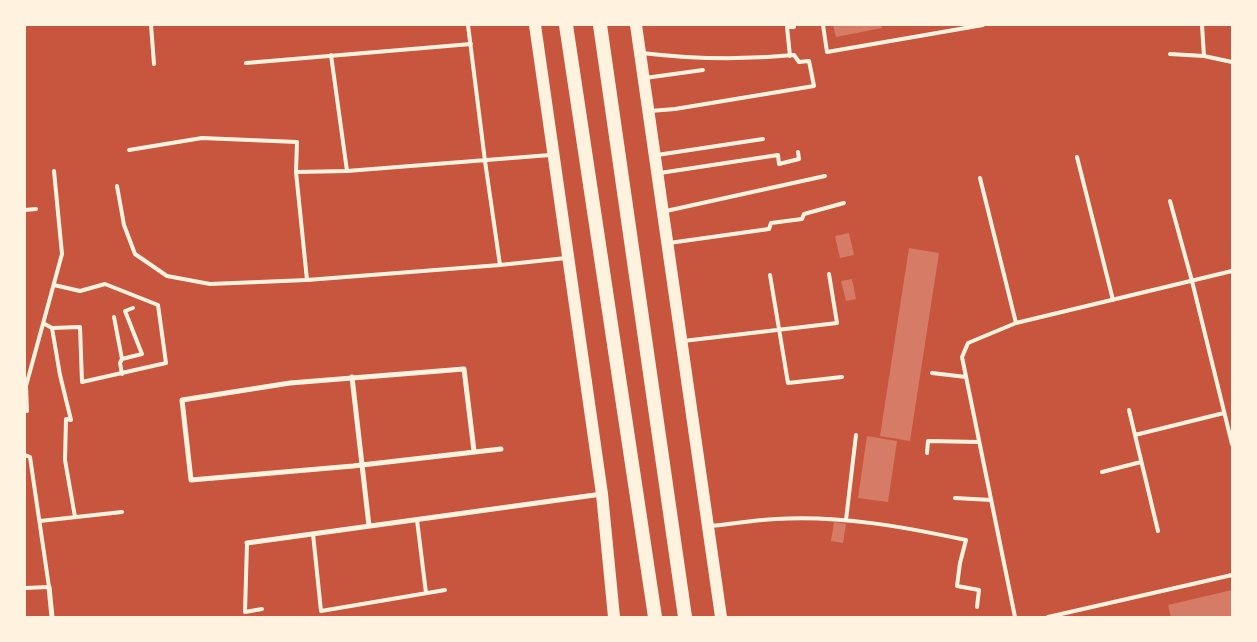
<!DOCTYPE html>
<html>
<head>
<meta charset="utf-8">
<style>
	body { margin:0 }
	#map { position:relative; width:1257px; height:642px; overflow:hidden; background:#c8553d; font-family:Lora,serif }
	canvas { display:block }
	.frame { position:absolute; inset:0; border:26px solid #fff3e0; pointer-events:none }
</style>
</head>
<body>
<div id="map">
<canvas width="1257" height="642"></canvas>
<div class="frame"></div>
</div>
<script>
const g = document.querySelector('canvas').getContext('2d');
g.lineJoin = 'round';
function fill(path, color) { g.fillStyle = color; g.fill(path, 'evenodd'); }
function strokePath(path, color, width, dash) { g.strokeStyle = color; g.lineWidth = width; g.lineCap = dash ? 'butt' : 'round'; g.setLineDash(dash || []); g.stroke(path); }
fill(new Path2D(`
	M833,25H881L882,28L836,37Z
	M849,233L854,255L840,258L835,236Z
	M909,248L939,253L910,441L880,436Z
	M852,279L856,299L846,301L841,281Z
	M867,436L897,441L888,502L858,498Z
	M834,522L846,524L843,543L831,541Z
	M1232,590V617H1171L1168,605Z`), '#d67c66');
strokePath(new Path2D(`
	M151,25L154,64
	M468,25L485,161L500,265
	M823,25L827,52L983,25
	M1202,25L1204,56
	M642,53C692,59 744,60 794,55L799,62L809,61L814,86L675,109L650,111
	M1170,54L1204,56L1232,62
	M331,55L347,171
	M790,56L787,27H794L793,25
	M246,63L471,44
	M645,78L703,70
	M129,150L202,138L297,142L296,172L347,171L550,155
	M657,155L763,139
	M1077,157L1113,300
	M296,172L307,280
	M660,173L778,155L779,164L799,159L798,152
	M980,178L1016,323
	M117,186L124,225L135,254L167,276L210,284L307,280L500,265L566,258
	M1170,201L1192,281L1232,444
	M25,210L36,209
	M666,211L825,176
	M669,243L769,229L771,223L802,219L804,214L844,203
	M770,275L788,383L842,377
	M114,317L122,359L120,363L122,374
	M43,323L52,328L60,375L71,420L66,419L65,460L75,517
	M52,328L80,327L82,382L166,363L158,305L105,284L80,291L54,285
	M683,341L837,323L829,274
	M122,359L142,354L125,311L133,308
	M932,373L966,377
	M1129,410L1158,531
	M27,411L26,386L62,254L54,171
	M1135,435L1224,413
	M927,453L928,441L979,442
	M25,455L30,457L49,587L25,588
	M1102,472L1141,462
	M955,498L991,500
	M417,520L426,593
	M846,520L856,435
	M40,521L122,512
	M710,526C732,524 754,520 776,519C840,515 904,527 966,540L960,563L957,586L979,590L977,607
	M313,534L321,611L445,590
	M247,543L245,612L262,609
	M1015,617L962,357L968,343L1016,323L1232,271
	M1048,617L1232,575`), '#fff3e0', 4);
strokePath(new Path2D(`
	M352,377L369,526
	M474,451L464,369L290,383L182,400L191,480L353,466L501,449
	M247,543L602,494
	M49,587L52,617`), '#fff3e0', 5);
strokePath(new Path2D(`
	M535,25L602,494L614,617
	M636,25L721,617`), '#fff3e0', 12);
strokePath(new Path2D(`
	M566,25L655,617
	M600,25L685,617`), '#fff3e0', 14);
</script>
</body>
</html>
